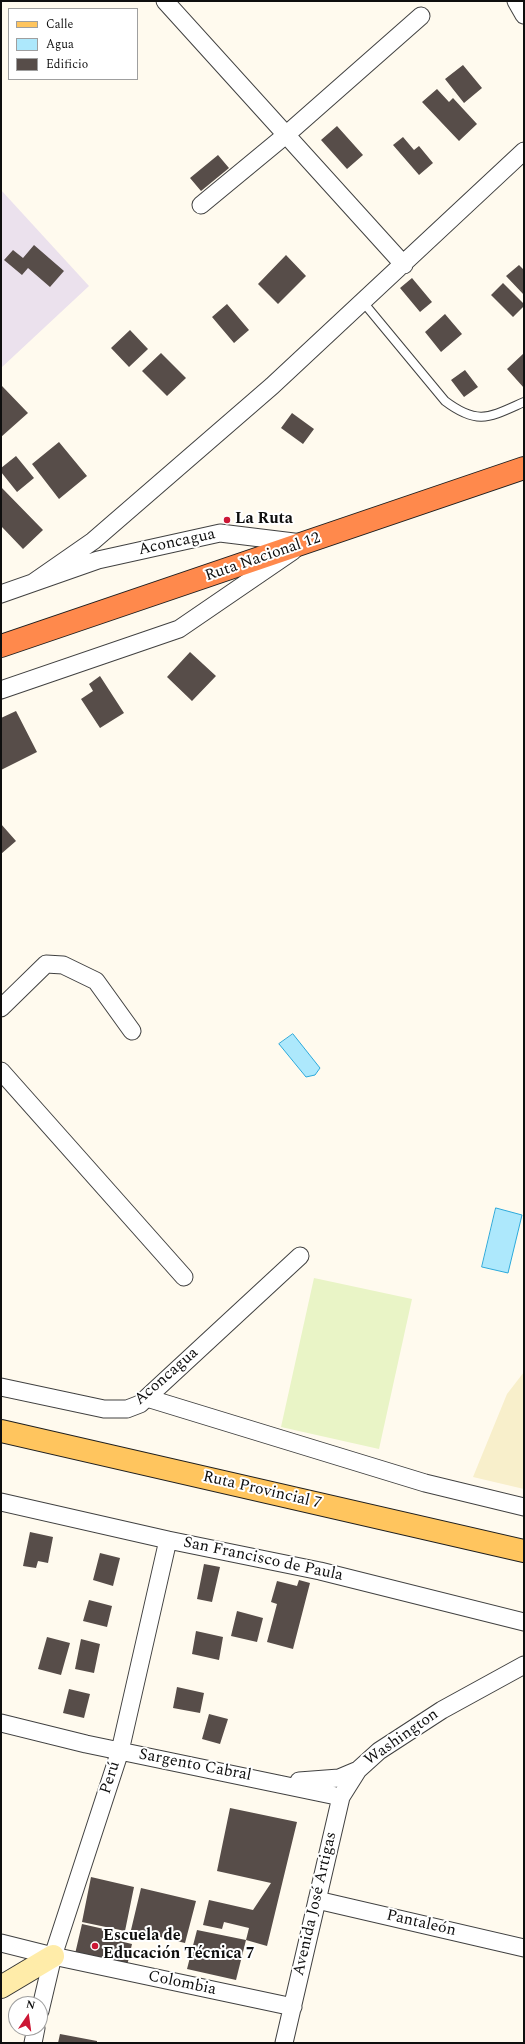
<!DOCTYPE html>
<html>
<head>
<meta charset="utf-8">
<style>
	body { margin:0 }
	#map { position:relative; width:525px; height:2044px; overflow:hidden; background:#fffaee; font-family:Spectral,serif }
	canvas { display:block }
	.frame { position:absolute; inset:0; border:2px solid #0e0e0e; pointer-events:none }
	.legend { position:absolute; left:8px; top:8px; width:130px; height:72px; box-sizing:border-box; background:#fff; border:1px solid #9f9f9f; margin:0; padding:5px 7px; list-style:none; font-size:12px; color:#0e0e0e }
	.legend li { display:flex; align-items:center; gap:8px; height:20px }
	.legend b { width:20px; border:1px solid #9f9f9f }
	.north { position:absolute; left:8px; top:1996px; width:40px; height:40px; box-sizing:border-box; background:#fff; border:1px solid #9f9f9f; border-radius:50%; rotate:13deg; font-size:11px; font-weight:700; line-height:16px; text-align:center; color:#0e0e0e }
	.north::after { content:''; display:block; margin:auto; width:14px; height:18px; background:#cc1735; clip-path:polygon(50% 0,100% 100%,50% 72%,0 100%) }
</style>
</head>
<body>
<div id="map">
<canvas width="525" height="2044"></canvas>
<div class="frame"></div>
<ul class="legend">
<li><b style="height:5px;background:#ffc55e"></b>Calle</li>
<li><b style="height:11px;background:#ade8fc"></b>Agua</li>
<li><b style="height:11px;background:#574d49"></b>Edificio</li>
</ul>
<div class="north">N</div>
</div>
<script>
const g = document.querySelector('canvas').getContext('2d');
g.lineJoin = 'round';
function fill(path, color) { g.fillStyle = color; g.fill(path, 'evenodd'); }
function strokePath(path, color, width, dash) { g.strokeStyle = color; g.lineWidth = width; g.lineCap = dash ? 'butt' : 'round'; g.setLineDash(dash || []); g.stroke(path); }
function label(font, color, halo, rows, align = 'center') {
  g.font = font + ' Spectral,serif'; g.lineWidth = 4; g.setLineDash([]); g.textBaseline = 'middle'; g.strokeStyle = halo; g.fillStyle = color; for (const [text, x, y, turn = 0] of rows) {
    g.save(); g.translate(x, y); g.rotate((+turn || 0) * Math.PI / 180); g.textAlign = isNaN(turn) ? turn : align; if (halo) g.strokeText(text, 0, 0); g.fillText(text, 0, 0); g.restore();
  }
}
fill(new Path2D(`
	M1,190L89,286L1,368Z`), '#ebe1ed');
fill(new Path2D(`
	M524,1372V1489L473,1477L507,1394Z`), '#f8efcb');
fill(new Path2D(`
	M314,1278L412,1299L379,1449L281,1427Z`), '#e9f4c6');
const water = new Path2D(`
	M293,1034L320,1068L315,1075L306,1077L279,1044Z
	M496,1208L522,1215L508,1273L482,1267Z`);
fill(water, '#ade8fc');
strokePath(water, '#2ca9db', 1);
fill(new Path2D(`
	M463,65L482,88L464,103L445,79Z
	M437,89L449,102L453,98L477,124L459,141L422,102Z
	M337,126L363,155L347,169L321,140Z
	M403,137L414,150L419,146L433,163L419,175L393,145Z
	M218,155L229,168L201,191L190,178Z
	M34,245L64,271L50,287L28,268L22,275L4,260L13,250L23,258Z
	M286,255L306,276L278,304L258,284Z
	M519,265L524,270V295L506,276Z
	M412,278L432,302L420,312L400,288Z
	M503,283L524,304V306L513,317L491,295Z
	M227,304L249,330L234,343L212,317Z
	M445,314L462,334L441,352L425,332Z
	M130,330L148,349L129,367L111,348Z
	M161,353L186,378L167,396L142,371Z
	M524,353V388L507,369Z
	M465,370L478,387L464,397L451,380Z
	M2,386L28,413L1,437V387Z
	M292,413L314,429L303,444L281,428Z
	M59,442L87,476L59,499L32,464Z
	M16,456L34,478L17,492L1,472V468Z
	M1,487L43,530L23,549L1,526Z
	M190,652L216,676L192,701L167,677Z
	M100,676L124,713L100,728L81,699L93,691L89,684Z
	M16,711L37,752L1,770V718Z
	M1,824L16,841L1,854Z
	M30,1532L53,1537L48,1563L38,1561L36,1568L23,1566Z
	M100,1553L120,1558L113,1586L93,1580Z
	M204,1564L220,1567L212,1602L197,1599Z
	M299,1580L310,1583L293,1649L267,1642L277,1604L271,1602L277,1581L297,1586Z
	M89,1600L112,1606L107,1627L83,1621Z
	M237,1611L263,1618L257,1642L231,1636Z
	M196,1631L223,1637L219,1660L192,1654Z
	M47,1637L70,1643L61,1675L38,1669Z
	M81,1639L100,1644L94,1673L75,1669Z
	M177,1687L204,1693L200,1713L173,1708Z
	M69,1689L90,1694L84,1718L63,1713Z
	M209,1714L228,1719L220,1744L202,1739Z
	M230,1808L297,1822L267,1946L246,1940L249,1928L224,1922L222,1929L203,1925L209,1900L253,1910L271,1883L217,1871Z
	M91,1877L134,1887L125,1931L82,1922Z
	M141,1888L196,1901L185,1943L131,1930Z
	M82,1924L117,1932L115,1940L132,1944L127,1966L75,1954Z
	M197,1930L246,1940L236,1980L187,1969Z
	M60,2034L97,2041V2043H58Z`), '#574d49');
const lane = new Path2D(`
	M363,302L445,401C478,426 490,417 524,402`);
const street = new Path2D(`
	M165,1L404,265
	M516,1L524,15
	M201,205L287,134L421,16
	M34,582L93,541L272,386L524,151
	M1,594L98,560L220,533L302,543
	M1,690L179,629L293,551
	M1,1008L46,964L63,965L96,981L132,1031
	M1,1071L184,1277
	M1,1387L104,1409H127L140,1404L300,1256
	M147,1398L425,1483L524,1507
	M1,1502L168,1540L320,1571L524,1622
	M1,1723L86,1744L341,1797
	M299,1781L339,1778L358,1770L379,1751L442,1710L524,1665
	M317,1900L524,1948
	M1,1943L53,1956L293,2007
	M40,2011L53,1956L120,1751L168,1540
	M33,2043L36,2028
	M284,2043L341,1797L358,1770`);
const secondary = new Path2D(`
	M1,1987L53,1956`);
const primary = new Path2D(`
	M1,1431L524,1551`);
const highway = new Path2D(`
	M1,646L524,468`);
strokePath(lane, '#414141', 10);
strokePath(street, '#414141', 19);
strokePath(secondary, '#303030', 24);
strokePath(primary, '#1f1f1f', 24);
strokePath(highway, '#1f1f1f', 24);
strokePath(lane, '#fff', 8);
strokePath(street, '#fff', 17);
strokePath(secondary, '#ffeca9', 22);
strokePath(primary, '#ffc55e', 22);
strokePath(highway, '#ff894c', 22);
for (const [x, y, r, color] of [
	[227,520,4,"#cc1735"],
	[95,1946,4,"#cc1735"]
]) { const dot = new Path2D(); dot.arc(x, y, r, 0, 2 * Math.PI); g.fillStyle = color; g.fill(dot); strokePath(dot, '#fff', 1.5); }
label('bold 16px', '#0e0e0e', '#fff', [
	["La Ruta",235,520],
	["Escuela de",103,1937],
	["Educación Técnica 7",103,1955]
], 'left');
label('16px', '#0e0e0e', '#fff', [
	["Aconcagua",177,543,-12],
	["Ruta Nacional 12",263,558,-19],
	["Aconcagua",167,1377,-41],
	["Ruta Provincial 7",262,1491,13],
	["San Francisco de Paula",263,1560,12],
	["Washington",402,1738,-35],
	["Sargento Cabral",195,1766,11],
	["Perú",111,1778,-72],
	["Avenida José Artigas",316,1904,-77],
	["Pantaleón",421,1924,13],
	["Colombia",182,1984,12]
]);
</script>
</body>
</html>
